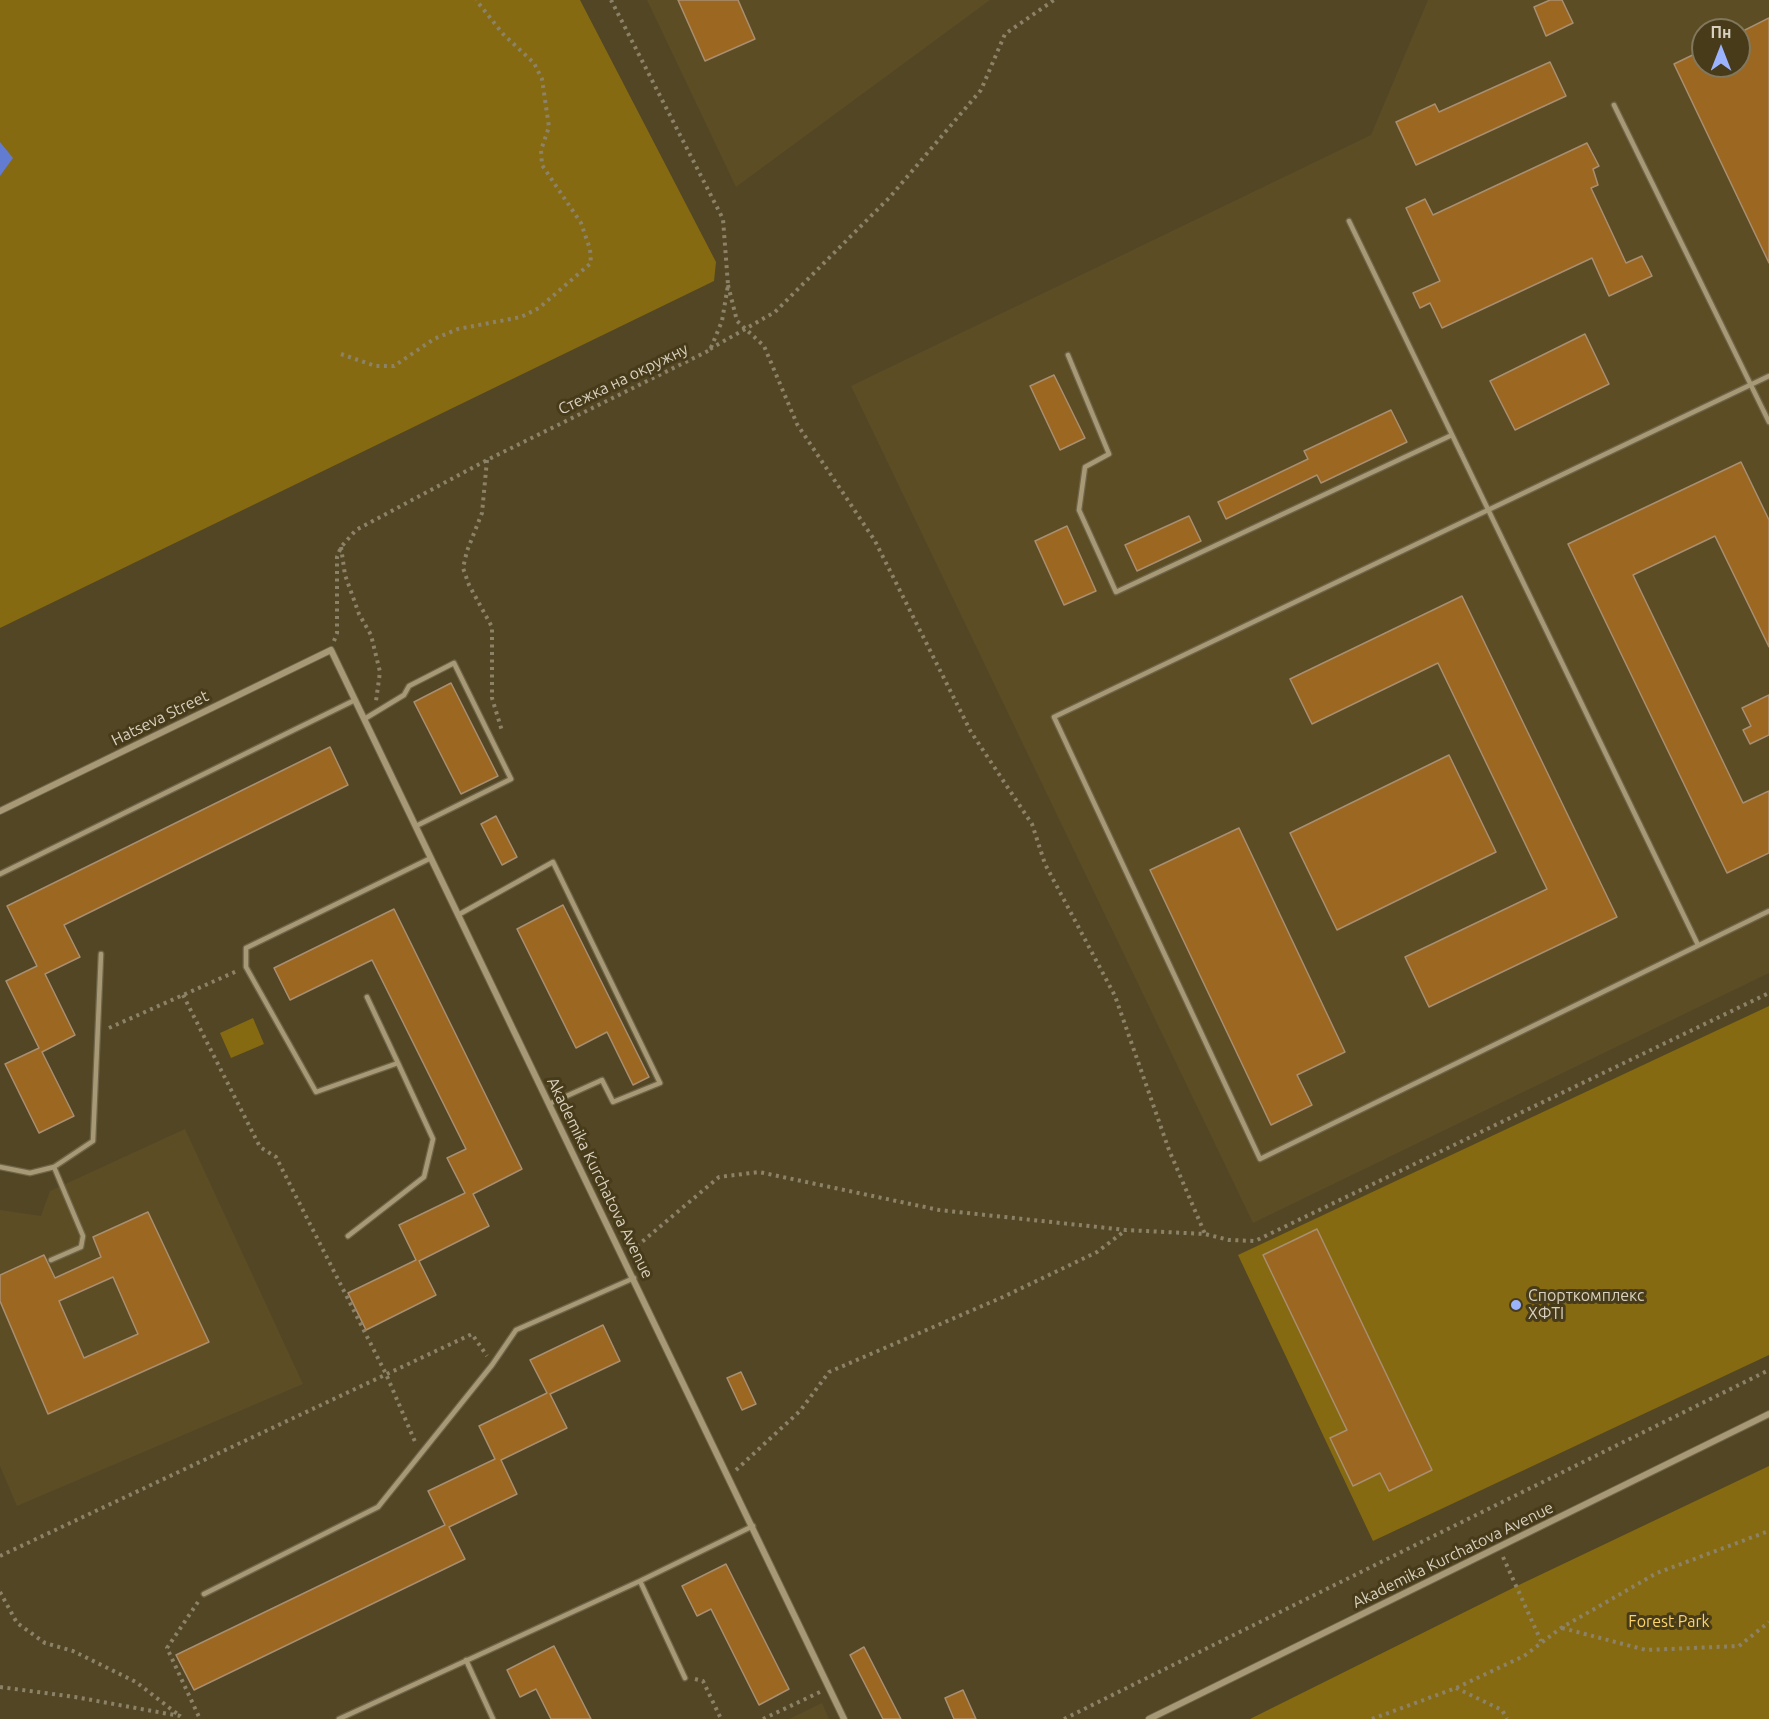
<!DOCTYPE html>
<html>
<head>
<meta charset="utf-8">
<style>
	body { margin:0 }
	#map { position:relative; width:1769px; height:1719px; overflow:hidden; background:#524625; font-family:Ubuntu,sans-serif }
	canvas { display:block }
	.north { position:absolute; left:1691px; top:18px; width:60px; height:60px; box-sizing:border-box; background:#473b1a; border:2px solid #81775c; border-radius:50%; rotate:0deg; font-size:16px; font-weight:700; line-height:24px; text-align:center; color:#d8d1bf }
	.north::after { content:''; display:block; margin:auto; width:21px; height:27px; background:#9cb4fd; clip-path:polygon(50% 0,100% 100%,50% 72%,0 100%) }
</style>
</head>
<body>
<div id="map">
<canvas width="1769" height="1719"></canvas>
<div class="north">Пн</div>
</div>
<script>
const g = document.querySelector('canvas').getContext('2d');
g.lineJoin = 'round';
function fill(path, color) { g.fillStyle = color; g.fill(path, 'evenodd'); }
function strokePath(path, color, width, dash) { g.strokeStyle = color; g.lineWidth = width; g.lineCap = dash ? 'butt' : 'round'; g.setLineDash(dash || []); g.stroke(path); }
function label(font, color, halo, rows, align = 'center') {
  g.font = font + ' Ubuntu,sans-serif'; g.lineWidth = 6; g.setLineDash([]); g.textBaseline = 'middle'; g.strokeStyle = halo; g.fillStyle = color; for (const [text, x, y, turn = 0] of rows) {
    g.save(); g.translate(x, y); g.rotate((+turn || 0) * Math.PI / 180); g.textAlign = isNaN(turn) ? turn : align; if (halo) g.strokeText(text, 0, 0); g.fillText(text, 0, 0); g.restore();
  }
}
fill(new Path2D(`
	M647,0H990L736,187Z
	M1428,0H1769V973L1253,1223L851,386L1371,135ZM1703,30H1739V66H1703Z
	M185,1129L303,1384L17,1506L0,1466V1210L41,1216L50,1191Z
	M822,1703L829,1719H789Z`), '#5c4d24');
fill(new Path2D(`
	M0,0H580L716,262L714,281L0,628Z
	M1769,1006V1355L1373,1541L1238,1255Z
	M253,1018L264,1044L231,1058L220,1033Z
	M1769,1466V1719H1250L1521,1584Z`), '#866a11');
fill(new Path2D(`
	M0,142L13,158L0,176Z`), '#627cd2');
const building = new Path2D(`
	M678,0H738L755,39L705,61Z
	M1550,0H1562L1573,23L1546,36L1534,7Z
	M1769,18V263L1674,64L1703,50V66H1739V33Z
	M1550,62L1566,96L1416,165L1396,122L1435,104L1439,112Z
	M1587,143L1599,166L1593,169L1598,185L1591,188L1626,263L1642,256L1652,276L1609,296L1592,258L1442,328L1430,303L1420,308L1413,293L1440,281L1406,208L1425,199L1433,215Z
	M1585,334L1609,384L1515,430L1490,381Z
	M1054,375L1085,438L1060,450L1030,386Z
	M1391,410L1407,442L1321,483L1317,475L1226,519L1218,502L1308,459L1304,451Z
	M1741,462L1769,520V647L1715,536L1633,575L1743,803L1769,791V853L1727,873L1568,544Z
	M1189,516L1201,541L1137,571L1125,545Z
	M1067,526L1096,591L1064,605L1035,541Z
	M1462,596L1617,917L1429,1007L1405,957L1547,889L1438,663L1312,724L1290,679Z
	M451,683L498,776L461,794L414,702Z
	M1769,695V735L1750,744L1743,730L1751,726L1742,708Z
	M330,747L348,785L64,925L80,957L45,974L75,1035L42,1052L74,1116L39,1133L5,1064L39,1048L6,981L37,966L7,906Z
	M1449,755L1496,852L1337,930L1290,833Z
	M496,816L517,857L502,865L481,824Z
	M1239,828L1345,1052L1297,1075L1312,1105L1271,1125L1150,870Z
	M563,905L649,1077L633,1085L607,1032L576,1048L517,929Z
	M394,909L522,1169L473,1194L489,1226L419,1261L436,1295L366,1330L348,1293L416,1260L399,1225L465,1193L447,1158L466,1149L372,960L290,1000L274,968Z
	M148,1212L209,1342L48,1414L0,1301V1275L44,1255L55,1278L101,1257L93,1237ZM113,1277L138,1334L84,1358L59,1301Z
	M1317,1229L1432,1470L1389,1491L1380,1473L1353,1486L1330,1438L1347,1430L1263,1255Z
	M603,1325L620,1361L550,1394L567,1428L501,1460L517,1494L449,1527L465,1559L194,1690L176,1655L445,1525L428,1491L495,1459L479,1426L547,1393L530,1360Z
	M741,1372L756,1404L742,1410L727,1378Z
	M726,1564L789,1689L759,1705L711,1609L697,1616L682,1586Z
	M554,1646L591,1719H551L536,1689L520,1697L507,1670Z
	M864,1647L901,1719H883L850,1655Z
	M963,1690L976,1719H954L945,1698Z`);
fill(building, '#9c6720');
strokePath(building, '#a98f72', 1.5);
const service = new Path2D(`
	M1614,105L1769,422
	M1349,221L1698,945
	M1068,355L1109,454L1085,467L1079,510L1116,592L1452,435
	M1769,376L1054,717L1260,1159L1769,911
	M366,718L404,695L409,686L454,663L511,779L416,826
	M0,874L355,700
	M458,915L553,862L660,1083L613,1102L602,1080L549,1104
	M367,997L398,1063L316,1092L246,967V948L431,858
	M0,1167L30,1173L54,1167L93,1141L101,954
	M348,1236L424,1177L433,1139L398,1063
	M51,1260L81,1247L83,1236L54,1167
	M640,1581L685,1678
	M204,1594L378,1507L492,1365L516,1330L634,1278
	M466,1660L493,1719
	M339,1719L640,1581L753,1526`);
const minor = new Path2D(`
	M0,811L331,650L844,1719
	M1149,1719L1769,1414`);
strokePath(service, '#6e6448', 7);
strokePath(minor, '#6e6448', 8);
strokePath(new Path2D(`
	M728,285L737,321L764,346L797,424L875,541L971,732L1032,824L1045,864L1115,996L1169,1150L1205,1234
	M710,349L775,312L890,197L981,90L1005,34L1054,0
	M341,354L375,366H394L434,339L458,329L521,317L539,308L591,263L590,249L581,223L542,165L541,150L549,127L542,79L534,63L503,34L476,0
	M487,460L482,513L467,551L463,568L469,585L492,627V698L502,731
	M341,547L345,575L359,614L371,635L380,672L376,701
	M334,641L337,633V557L341,547L356,530L487,460L710,350L722,321L728,285L723,219L611,0
	M183,995L260,1147L276,1157L386,1374L416,1444
	M109,1028L237,971
	M631,1251L719,1177L759,1172L939,1210L1126,1230L1205,1234L1229,1240L1255,1241L1769,993
	M736,1470L800,1411L829,1372L1003,1297L1097,1252L1126,1230
	M0,1556L472,1334L487,1356
	M1503,1557L1541,1641
	M0,1592L17,1623L45,1643L73,1651L136,1682L180,1716
	M198,1602L167,1648L200,1719
	M1562,1628L1646,1650L1739,1646L1769,1622
	M695,1679L703,1681L721,1719
	M0,1687L75,1697L180,1716L183,1719
	M1456,1688L1502,1710L1507,1719
	M763,1719L820,1692
	M1064,1719L1769,1370
	M1372,1719L1456,1688L1524,1656L1561,1628L1657,1573L1769,1531`), '#8c8268', 4, [3, 4.5]);
strokePath(service, '#a79976', 4.5);
strokePath(minor, '#a79976', 6);
for (const [x, y, r, color] of [
	[1516,1305,6,"#9cb4fd"]
]) { const dot = new Path2D(); dot.arc(x, y, r, 0, 2 * Math.PI); g.fillStyle = color; g.fill(dot); strokePath(dot, '#473b1a', 2); }
label('16px', '#d8d1bf', '#473b1a', [
	["Стежка на окружну",623,379,-26],
	["Hatseva Street",160,718,-26],
	["Akademika Kurchatova Avenue",600,1178,64],
	["Akademika Kurchatova Avenue",1453,1555,-26]
]);
label('16px', '#d8d1bf', '#473b1a', [
	["Спорткомплекс",1528,1296],
	["ХФТІ",1528,1314]
], 'left');
label('16px', '#fad36a', '#473b1a', [
	["Forest Park",1669,1622]
]);
</script>
</body>
</html>
